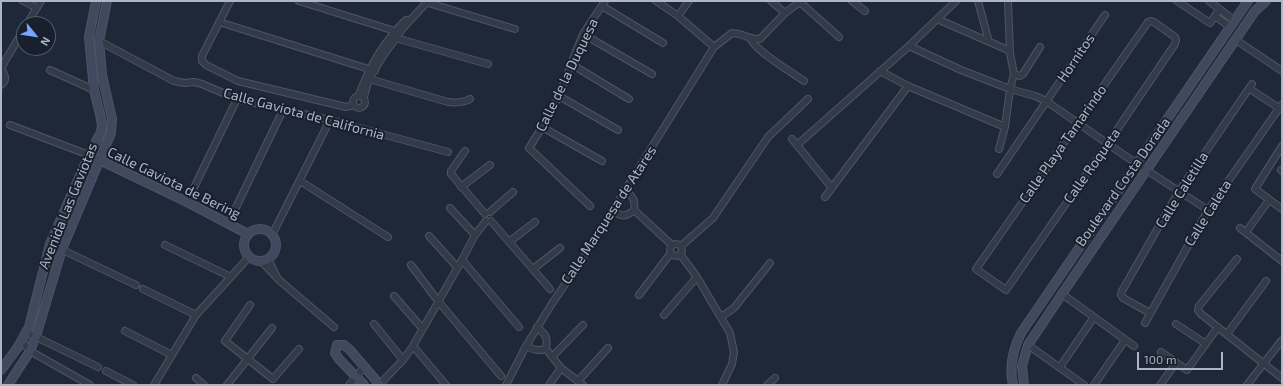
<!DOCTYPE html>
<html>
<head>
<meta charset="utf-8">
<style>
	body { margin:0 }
	#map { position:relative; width:1283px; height:386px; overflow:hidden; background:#1f2839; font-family:"Exo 2",sans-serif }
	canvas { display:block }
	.frame { position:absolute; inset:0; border:2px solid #adb5c6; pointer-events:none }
	.north { position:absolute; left:16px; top:16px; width:40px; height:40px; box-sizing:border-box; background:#18202e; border:1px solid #545c6b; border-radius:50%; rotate:120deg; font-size:11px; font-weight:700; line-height:16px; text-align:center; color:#adb5c6 }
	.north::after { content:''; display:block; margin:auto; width:14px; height:18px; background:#79a5ff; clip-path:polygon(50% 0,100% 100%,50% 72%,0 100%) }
	.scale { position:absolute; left:1137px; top:352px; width:86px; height:18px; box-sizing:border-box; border:2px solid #adb5c6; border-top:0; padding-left:5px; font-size:12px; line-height:14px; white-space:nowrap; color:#adb5c6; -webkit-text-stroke:3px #18202e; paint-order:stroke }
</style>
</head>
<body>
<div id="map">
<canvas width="1283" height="386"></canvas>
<div class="frame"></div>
<div class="north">N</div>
<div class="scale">100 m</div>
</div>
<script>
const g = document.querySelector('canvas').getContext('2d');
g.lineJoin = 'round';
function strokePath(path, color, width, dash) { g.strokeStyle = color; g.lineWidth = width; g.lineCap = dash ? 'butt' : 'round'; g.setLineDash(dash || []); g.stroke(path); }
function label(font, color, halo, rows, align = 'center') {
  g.font = font + ' "Exo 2",sans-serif'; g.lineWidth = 4; g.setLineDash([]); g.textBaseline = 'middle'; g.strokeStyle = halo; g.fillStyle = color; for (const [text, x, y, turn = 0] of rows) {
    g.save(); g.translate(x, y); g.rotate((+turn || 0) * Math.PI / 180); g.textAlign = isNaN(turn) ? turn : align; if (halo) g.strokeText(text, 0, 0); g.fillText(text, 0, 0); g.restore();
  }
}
const street = new Path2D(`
	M23,1L37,8
	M230,1L202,56V61L206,65L238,81L346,107L354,105
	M299,1L398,32
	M656,1L678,16L714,47
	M771,1L785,13
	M852,1L865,11
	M978,1L989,42
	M1177,1L1210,23L1219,10
	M1209,1L1235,21
	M425,2L515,29
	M800,2L839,37
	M602,6L663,43
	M678,16L689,1
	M1215,16L1230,27
	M937,19L1008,50L1010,53
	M1151,21L1154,22L1175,37L1176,40L1175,44L1108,143L1006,290L976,269L1148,22Z
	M219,22L375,71
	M27,24L41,1
	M583,34L652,74
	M392,37L488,64
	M751,39C754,50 793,73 804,81
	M1236,40L1282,71
	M99,41L174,81L185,83L194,82L202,84L237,99L330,120L448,152
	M909,46L961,70L1010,89L1035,96L1046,101L1137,164L1208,210
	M571,64L629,99
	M1,70L5,61L24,29
	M1,70C6,75 7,81 1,85
	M50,70L94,90
	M880,71L908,86L1005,127
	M1014,74L1020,76L1023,74L1040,47
	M366,78L448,102C456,103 462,103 470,99
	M1250,89L1279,108
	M359,95C369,67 384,41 406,20
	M353 102a6 6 0 1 1 12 0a6 6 0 1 1-12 0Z
	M559,96L618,130
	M364,97L369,79L383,56L404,27L428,1
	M10,125L89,155
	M542,127L602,161
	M792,139L832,188
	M797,145L909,46L956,1
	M1282,146L1255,189L1282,209
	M999,149L1005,127L1010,89L1014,74L1010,53L1008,1
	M465,151L451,171V174L485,214
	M1281,170L1282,171
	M997,174L1105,15
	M300,181L388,237
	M461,187L490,165
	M825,197L908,86
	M187,202L237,99
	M590,206L529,148L546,121L559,96L571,64L583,34L605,1
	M450,208L475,235
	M634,210L672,245
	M612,211C622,216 625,218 634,210C636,199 632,197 625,189
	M490,212L513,192
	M491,221L550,289
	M228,224L283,110
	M1240,228L1282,261
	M1246,232L1269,200
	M272,235L330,120
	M429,236L457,267
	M509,242L535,222
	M670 250a6 6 0 1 1 12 0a6 6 0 1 1-12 0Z
	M50,244L136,285
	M165,245L231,277
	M681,246L713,218L768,137L808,99
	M680,254L697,277L730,333L734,352L732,364L722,385
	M268,259L277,277
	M1237,259L1199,306L1198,310L1201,314L1282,378
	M462,260L519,327
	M261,261L279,280L334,327
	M411,265L438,301L501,376
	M533,269L560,248
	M143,289L196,315
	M1062,294L1134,346
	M639,295L670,254
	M394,296L422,328
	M250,305L225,341L273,379L299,349
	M1150,313L1123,298L1121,295L1122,291L1179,191L1252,84
	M664,315L697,277
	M721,317L734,308L770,263
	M1145,323L1208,210L1282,104
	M374,324L403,360
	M1176,324L1206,344
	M537,327C546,335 548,337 546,349
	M125,331L172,355
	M26,332L98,367
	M1227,334L1266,281
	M21,341L30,351L90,385
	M1028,345L1084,385
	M413,346L446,385
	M526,346C534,350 538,351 546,349
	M546,349L561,368L583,385
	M1161,352L1187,370L1218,327
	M552,357L583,325
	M1060,367L1094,317
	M106,371L133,385
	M196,378L204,385
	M578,381L608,348
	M154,385L196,315L249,257
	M227,385L272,328
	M349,385L364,367
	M379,385L403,360L413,346L462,260L475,235L486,221
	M506,385L526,346L553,302L583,258L714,47L732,33C742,33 750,40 760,39L785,13L801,1
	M549,385L561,368
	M767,385L775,378
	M1094,385L1125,340
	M1160,385L1176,363
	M1247,385L1282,340`);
const secondary = new Path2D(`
	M89,155L187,202L248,234
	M244 245a16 16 0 1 1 32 0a16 16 0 1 1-32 0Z
	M1,370L18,347L29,327L50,244L89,155L101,132L102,125L100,114L94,90L89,37L96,1
	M8,385L30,351L36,336L62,249L111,133L112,119L102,75L99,41L107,1
	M364,385L339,359L335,353L337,345H344L350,350L380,385
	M1013,385C1009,367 1013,349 1021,333L1248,1
	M1024,385L1022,366L1028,345L1062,294L1255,11L1266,1`);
strokePath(street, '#4d5564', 8);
strokePath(secondary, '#4d5564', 10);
strokePath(street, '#333b49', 6);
strokePath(secondary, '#40495d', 8);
label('14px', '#adb5c6', '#18202e', [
	["Hornitos",1076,58,-56],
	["Calle de la Duquesa",567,75,-64],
	["Calle Gaviota de California",304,114,15],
	["Calle Playa Tamarindo",1063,144,-55],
	["Calle Roqueta",1092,166,-55],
	["Boulevard Costa Dorada",1123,182,-55],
	["Calle Gaviota de Bering",174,183,26],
	["Calle Caletilla",1182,190,-58],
	["Avenida Las Gaviotas",68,206,-68],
	["Calle Caleta",1208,213,-58],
	["Calle Marquesa de Atares",609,215,-57]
]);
</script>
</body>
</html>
